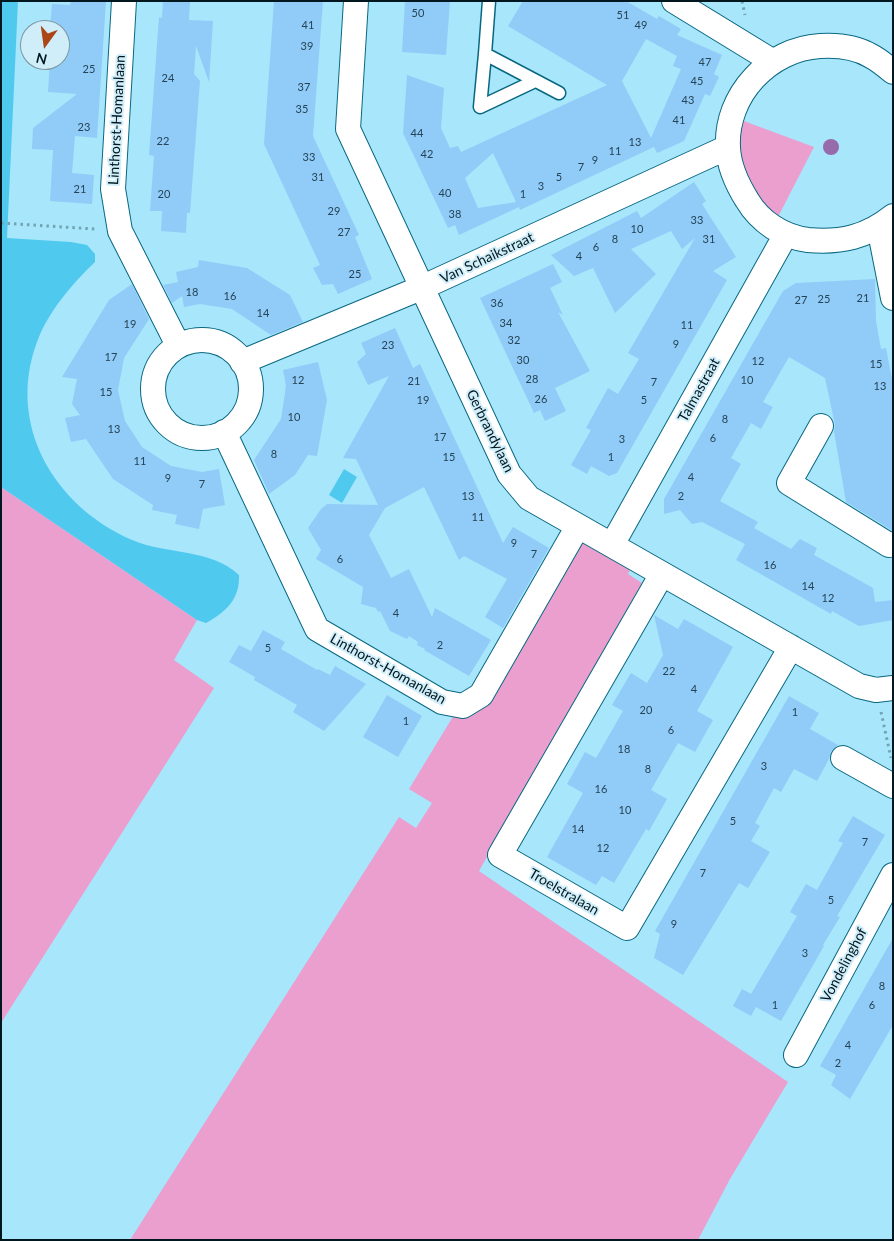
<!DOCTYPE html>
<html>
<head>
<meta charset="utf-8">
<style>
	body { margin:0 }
	#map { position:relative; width:894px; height:1241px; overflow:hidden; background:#a8e6fc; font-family:Lato,sans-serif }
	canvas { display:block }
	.frame { position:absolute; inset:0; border:2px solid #00171f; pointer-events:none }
	.north { position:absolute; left:20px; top:20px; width:50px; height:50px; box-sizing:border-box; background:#d0eef9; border:1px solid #7d98a2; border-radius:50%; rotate:194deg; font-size:14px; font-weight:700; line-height:20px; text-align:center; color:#00171f }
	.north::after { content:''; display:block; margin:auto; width:18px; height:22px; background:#ab4617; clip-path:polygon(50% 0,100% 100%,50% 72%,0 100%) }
</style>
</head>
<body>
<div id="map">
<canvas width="894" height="1241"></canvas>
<div class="frame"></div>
<div class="north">N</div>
</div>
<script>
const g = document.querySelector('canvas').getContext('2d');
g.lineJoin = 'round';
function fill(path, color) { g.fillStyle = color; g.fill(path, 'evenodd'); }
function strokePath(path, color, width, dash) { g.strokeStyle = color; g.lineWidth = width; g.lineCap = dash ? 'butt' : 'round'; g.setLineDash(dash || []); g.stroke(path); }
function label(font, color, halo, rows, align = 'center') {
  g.font = font + ' Lato,sans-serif'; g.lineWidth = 4; g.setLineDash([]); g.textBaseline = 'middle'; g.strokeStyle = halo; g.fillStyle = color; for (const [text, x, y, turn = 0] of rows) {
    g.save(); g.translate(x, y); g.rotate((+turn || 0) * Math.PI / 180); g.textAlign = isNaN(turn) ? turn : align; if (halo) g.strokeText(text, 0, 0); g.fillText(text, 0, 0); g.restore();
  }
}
fill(new Path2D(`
	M733,117L814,147L779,215L764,221L743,198Z
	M1,487L197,620L174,660L214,688L1,1023Z
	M565,532L630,570L628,574L642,583L479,871L788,1082L730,1179L700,1236L698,1240H130L399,817L416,828L432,803L409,789Z`), '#eb9fce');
fill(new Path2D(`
	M1,1H18L7,238L71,242L87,245L95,254V262C72,284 48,312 37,342C6,425 54,506 132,540C167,555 210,548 239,575C240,599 226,612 206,623L197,620L1,487Z
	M344,469L357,477L342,503L329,495Z`), '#50c9ef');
fill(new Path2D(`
	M71,1H106L97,138L75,136L72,173L94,175L92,204L50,201L53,150L32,149L33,128L77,94L48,92L50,60H60V30H50L52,4L70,5Z
	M163,1H190L189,20L213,21L209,82L196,46L194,74L200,81L190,213H187L186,233L161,231L162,211H150L154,156L149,155L159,17L162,18Z
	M274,1H323L313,136L359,235L355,237L372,279L338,294L333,284L322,285L313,268L320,265L264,144Z
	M405,1H450L446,55L402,52Z
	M523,1H626L657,19L659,16L681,29L677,35L722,55L714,74L719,77L710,96L705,94L684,141L657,153L654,147L520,210L519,207L459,235L455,225L448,228L403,133L407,75L444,88L441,128L450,148L458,146L461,152L607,85L508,26ZM646,39L677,56L673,66L681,69L651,138L622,81ZM493,153L516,202L478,208L465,178Z
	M694,182L706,201L702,204L736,257L713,271L727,280L617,473L609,476L591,466L587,474L571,465L591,430L586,428L608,388L618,394L639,359L628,353L695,238L682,249L671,231L631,249L656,274L615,313L593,268L574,276L551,255L637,211L641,218Z
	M199,260L247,268L290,295L303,322L271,335L232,309L200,304L184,307L182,296L172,303L163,285L178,282L176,272L198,267Z
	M553,264L562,282L550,288L563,315L558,312L590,371L555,388L566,411L545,421L540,410L534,413L480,298Z
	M875,279L876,321L881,349L886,348L893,384V531L846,502L834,431L835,425L825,378L789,357L763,402L773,407L761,429L751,423L731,458L741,464L720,501L758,522L754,528L791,549L800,539L817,548L814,555L873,588L875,602L893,600V620L859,626L832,611L831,614L736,560L745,544L702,522L692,524L680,510L664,514V499L783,291L796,283Z
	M132,284L149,319L124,358L118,390L125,421L142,447L171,466L202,472L219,469L225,505L203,509L199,529L175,524L177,515L152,510L153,505L113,479L86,439L71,442L65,418L80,415L72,404L77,379L62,377L109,300Z
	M395,328L413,368L420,364L503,543L513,527L549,548L503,628L485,617L507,579L464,556L459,560L424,487L385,508L369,535L391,578L409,569L432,617L435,608L491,640L469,676L424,650L425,649L417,645L418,642L409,636L407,639L390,631L380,611L378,612L376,608L361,604L363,587L316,559L321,550L308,528L321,509L327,504L378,505L356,459L343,458L389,376L368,385L357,362L366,354L361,343Z
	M318,362L327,400L317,456L308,455L295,475L269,494L254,460L281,419L286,386L283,370Z
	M654,615L678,629L684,619L733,647L697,711L713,720L695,752L678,743L651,790L667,799L649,831L646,829L614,883L602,876L596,885L547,857L583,793L567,784L585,752L596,758L623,711L612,705L631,673L647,683L663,655Z
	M263,630L285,642L281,649L317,670L318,669L330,675L335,666L366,684L324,731L293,712L297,705L254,680L255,677L229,662L239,645L251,651Z
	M387,695L422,716L398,757L363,737Z
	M789,696L819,713L810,729L838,745L831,751L829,759L817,781L794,769L781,792L774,788L755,823L760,826L751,841L770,852L748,888L739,883L683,975L654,958L660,934L655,931Z
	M853,816L885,835L837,916L840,917L823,945L824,946L781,1021L756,1007L751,1016L733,1006L742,989L751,994L797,916L790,912L806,884L817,890L843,843L838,841Z
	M893,938V1025L850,1099L831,1085L836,1075L820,1066Z`), '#91cbf8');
const lane = new Path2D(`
	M489,1L485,54L559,93
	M485,54L480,107L535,81`);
const street = new Path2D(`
	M124,1L113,189L120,231L178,345
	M356,1L348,129L509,474L529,498L859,686L876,690L893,688
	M674,1L772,61
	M893,72C886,66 879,60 871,56C856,47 837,45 820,46C769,49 725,95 728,148C729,167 737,184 747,200C760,222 783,237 808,240C841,243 867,237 893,216
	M879,227L893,298
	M153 389a49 49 0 1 1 98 0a49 49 0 1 1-98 0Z
	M242,362L421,288L728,147
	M821,426L789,483L889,545L893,544
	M224,432L317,629L442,702L463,706L481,695L578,526
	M612,545L786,234
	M662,574L500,855L627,928L791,647
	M843,758L893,786
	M796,1055L893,875`);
strokePath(lane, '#096881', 15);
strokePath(street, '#096881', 26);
strokePath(new Path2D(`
	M742,1L745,15
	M1,223L95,229
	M881,712L891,758`), '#72a3b4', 3, [2.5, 4]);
strokePath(lane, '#fff', 12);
strokePath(street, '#fff', 24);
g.fillStyle = '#976bab';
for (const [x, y] of [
	[831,147]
]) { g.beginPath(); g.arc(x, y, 8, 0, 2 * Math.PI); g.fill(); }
label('11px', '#244455', null, [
	["50",418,13],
	["51",623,15],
	["41",308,25],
	["49",641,25],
	["39",307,46],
	["47",705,62],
	["25",89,69],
	["24",168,78],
	["45",697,81],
	["37",304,87],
	["43",688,100],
	["35",302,109],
	["41",679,120],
	["23",84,127],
	["44",417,133],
	["22",163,141],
	["13",635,142],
	["11",615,151],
	["42",427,154],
	["33",309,157],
	["9",595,160],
	["7",581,167],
	["31",318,177],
	["5",559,177],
	["3",541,186],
	["21",80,189],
	["40",445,193],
	["20",164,194],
	["1",523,194],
	["29",334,211],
	["38",455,214],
	["33",697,220],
	["10",637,229],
	["27",344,232],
	["8",615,239],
	["31",709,239],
	["6",596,247],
	["4",579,256],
	["25",355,274],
	["18",192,292],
	["16",230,296],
	["21",863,298],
	["25",824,299],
	["27",801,300],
	["36",497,303],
	["14",263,313],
	["34",506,323],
	["19",130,324],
	["11",687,325],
	["32",514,340],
	["9",676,344],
	["23",388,345],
	["17",111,357],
	["30",523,360],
	["12",758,361],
	["15",876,364],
	["28",532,379],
	["12",298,380],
	["10",747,380],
	["21",414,381],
	["7",654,382],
	["13",880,386],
	["15",106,392],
	["26",541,399],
	["19",423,400],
	["5",644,400],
	["10",294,417],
	["8",725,419],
	["13",114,429],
	["17",440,437],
	["6",713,438],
	["3",622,439],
	["8",274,454],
	["15",449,457],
	["1",611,457],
	["11",140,461],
	["4",691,477],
	["9",168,478],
	["7",202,484],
	["13",468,496],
	["2",681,496],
	["11",478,517],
	["9",514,543],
	["7",534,554],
	["6",340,559],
	["16",770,565],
	["14",808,586],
	["12",828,598],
	["4",396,613],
	["2",440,645],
	["5",268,648],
	["22",669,671],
	["4",694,689],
	["20",646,710],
	["1",795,712],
	["1",406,721],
	["6",671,730],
	["18",624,749],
	["3",764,766],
	["8",648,769],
	["16",601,789],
	["10",625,810],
	["5",733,821],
	["14",578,829],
	["7",865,842],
	["12",603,848],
	["7",703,873],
	["5",831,900],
	["9",674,924],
	["3",805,953],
	["8",882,986],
	["1",775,1005],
	["6",872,1005],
	["4",848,1045],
	["2",838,1063]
]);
label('14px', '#00171f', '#d0eef9', [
	["Linthorst-Homanlaan",117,120,-87],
	["Van Schaikstraat",487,258,-25],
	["Talmastraat",699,390,-61],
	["Gerbrandylaan",490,431,64],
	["Linthorst-Homanlaan",388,669,29],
	["Troelstralaan",564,892,30],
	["Vondelinghof",844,965,-62]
]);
</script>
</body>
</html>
